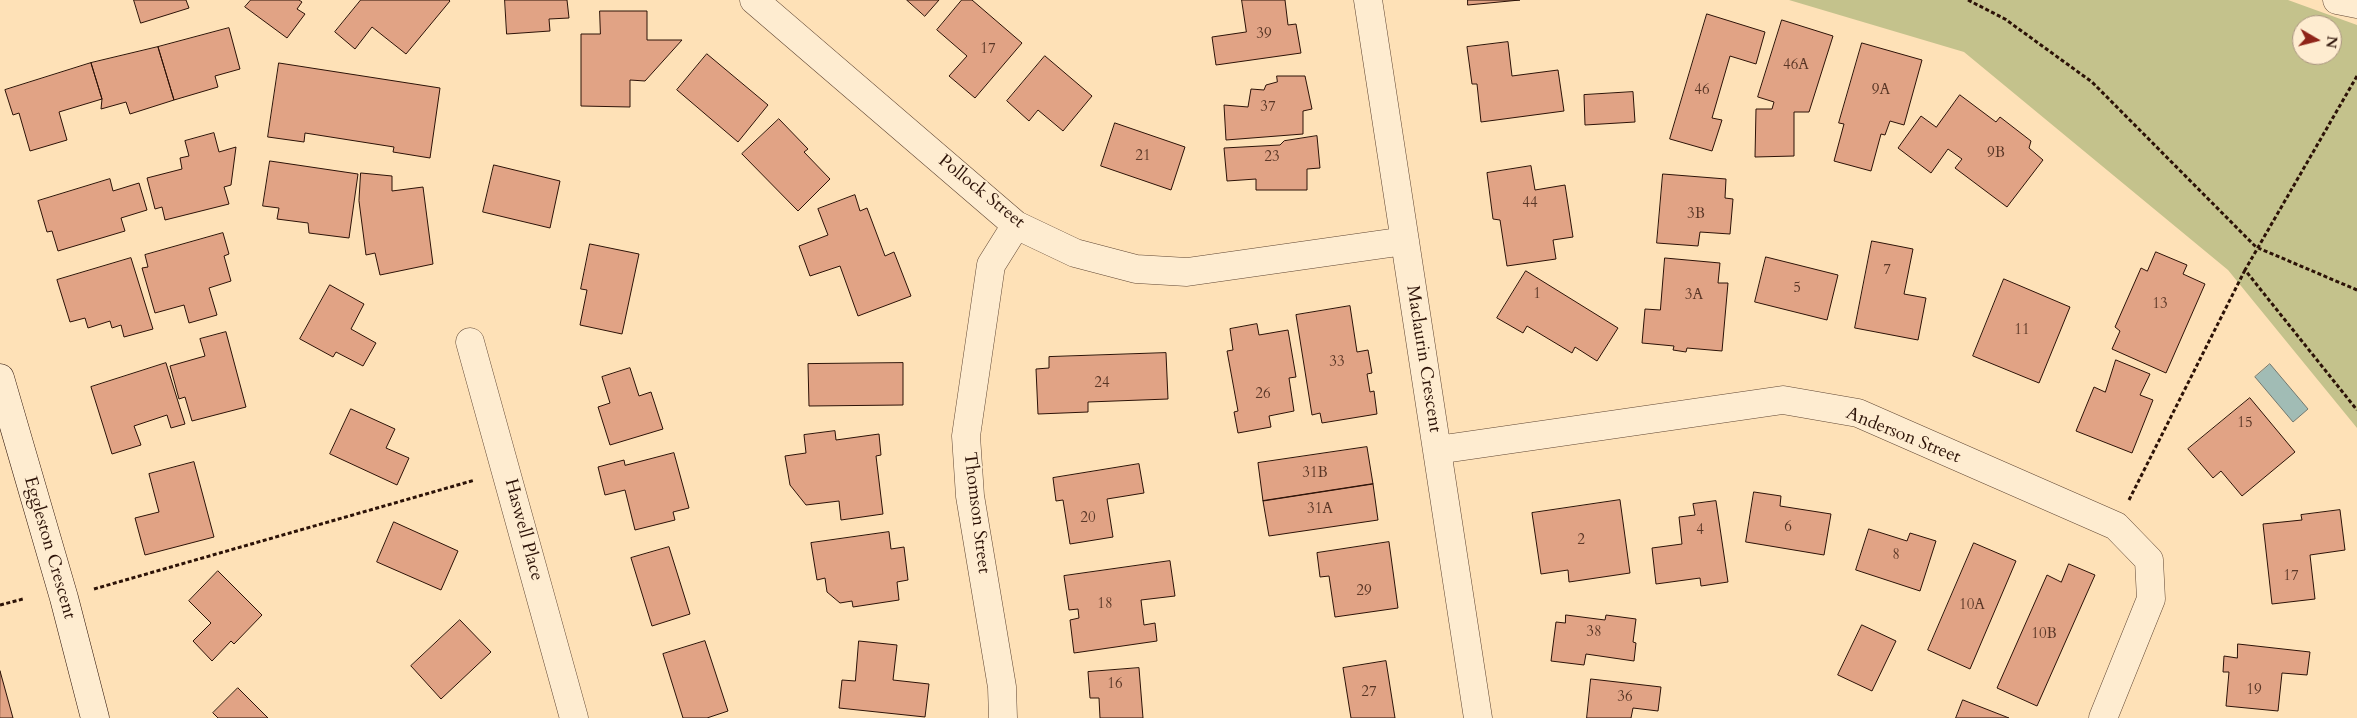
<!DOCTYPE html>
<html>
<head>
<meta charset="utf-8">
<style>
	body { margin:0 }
	#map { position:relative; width:2357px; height:718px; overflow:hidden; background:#fee1b7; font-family:Cardo,serif }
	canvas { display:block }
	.north { position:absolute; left:2292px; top:15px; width:50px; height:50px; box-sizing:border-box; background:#feecd0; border:1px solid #aa9580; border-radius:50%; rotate:98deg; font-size:14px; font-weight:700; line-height:20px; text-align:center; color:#2c1207 }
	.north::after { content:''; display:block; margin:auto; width:18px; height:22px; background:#8f2418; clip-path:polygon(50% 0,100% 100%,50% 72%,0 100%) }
</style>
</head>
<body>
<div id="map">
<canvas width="2357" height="718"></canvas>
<div class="north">N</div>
</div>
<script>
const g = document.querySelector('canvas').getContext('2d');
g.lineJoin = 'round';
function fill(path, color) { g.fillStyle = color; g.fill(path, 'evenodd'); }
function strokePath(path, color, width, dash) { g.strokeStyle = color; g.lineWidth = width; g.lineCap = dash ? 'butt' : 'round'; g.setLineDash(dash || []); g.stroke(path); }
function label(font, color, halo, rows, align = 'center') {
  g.font = font + ' Cardo,serif'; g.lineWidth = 4; g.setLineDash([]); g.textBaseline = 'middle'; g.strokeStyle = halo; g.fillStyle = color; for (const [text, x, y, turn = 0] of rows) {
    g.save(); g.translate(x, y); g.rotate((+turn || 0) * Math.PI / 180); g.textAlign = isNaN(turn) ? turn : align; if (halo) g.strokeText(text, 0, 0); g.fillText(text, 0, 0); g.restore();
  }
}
fill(new Path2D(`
	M1789,0H2288L2357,25V428L2228,270L1964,52ZM2302,25H2332V55H2302Z`), '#c4c28c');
const water = new Path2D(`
	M2270,364L2308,409L2293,422L2255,377Z`);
fill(water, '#a1bcb5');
strokePath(water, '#72786f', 1);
const building = new Path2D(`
	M134,0H186L189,8L141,23Z
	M251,0H299L302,2L297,9L305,14L287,38L245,7Z
	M361,0H449L450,1L406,54L372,27L355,49L335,32Z
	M505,0H567L569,18L549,19L550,31L507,34Z
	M907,0H939L925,16Z
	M962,0H972L1022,43L975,98L949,76L967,56L937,30Z
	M1242,0H1285L1288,25L1296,24L1301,53L1216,65L1212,37L1246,32Z
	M1468,0H1520L1468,5Z
	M600,11H647V40H682L645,81L630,80V107L581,106V34H600Z
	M1707,14L1765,32L1756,64L1730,56L1712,118L1722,120L1712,151L1670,139Z
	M1782,20L1833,36L1809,112H1794V156L1755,157L1756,109H1772L1774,102L1758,97Z
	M229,28L240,69L215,76L218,87L174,100L158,47Z
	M1508,42L1512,76L1558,70L1564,111L1481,122L1477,84H1472L1467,47Z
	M1862,43L1922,60L1904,125L1890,121L1885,135L1881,134L1871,171L1834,161L1844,124L1839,123Z
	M158,47L174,100L130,114L126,102L101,109L102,99L91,63Z
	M707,54L768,105L738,142L677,90Z
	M1045,56L1092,96L1063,131L1038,110L1029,121L1007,101Z
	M91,63L102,99L59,112L67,140L30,151L19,113L13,115L5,90Z
	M279,63L440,88L430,158L393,152L394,147L305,133L304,142L268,137Z
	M1277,76H1305L1312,109L1303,111V134L1226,140L1224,105L1248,107L1251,89L1264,90L1266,85L1277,82Z
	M1633,92L1635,122L1585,125L1584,95Z
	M1960,95L1996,122L2000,117L2031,141L2029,148L2043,160L2007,207L1955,168L1962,159L1948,149L1931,173L1898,148L1921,116L1936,127Z
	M779,119L808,149L804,152L830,179L798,211L742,154Z
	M1115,123L1185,147L1171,190L1101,166Z
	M214,133L219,152L236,147L231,185L224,187L229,204L165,220L162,207L155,209L147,178L182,169L180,158L189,156L185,141Z
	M1317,136L1320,168L1307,169V190H1256V179L1227,181L1224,148L1280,145L1284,141Z
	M270,161L358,174L349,238L309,233L308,223L277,219L279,208L263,206Z
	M494,165L560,181L550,228L483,212Z
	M1531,166L1535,190L1565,185L1573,237L1553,240L1556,259L1507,266L1500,220L1493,219L1487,173Z
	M361,173L392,176V191L423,187L433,264L380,275L375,253L366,255L359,201Z
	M1663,174L1726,179L1725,198L1733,199L1730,234L1700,232L1698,246L1657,243Z
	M110,179L113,191L139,183L147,210L121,218L125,231L58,251L52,231L47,232L38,201Z
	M855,195L860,211L867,208L885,256L894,252L911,296L858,316L840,266L810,276L799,246L828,235L818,209Z
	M223,233L229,254L224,256L231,281L209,288L217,315L189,323L184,305L155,313L142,268L148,267L145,255Z
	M1872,241L1913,249L1904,294L1926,298L1918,340L1855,328Z
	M590,244L639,254L622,334L580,325L587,290L581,289Z
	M2156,252L2187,265L2183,274L2205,284L2166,373L2112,349L2120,331L2115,327L2141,268L2147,271Z
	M1766,257L1838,275L1827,320L1755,302Z
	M131,258L153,329L124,337L121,325L112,328L110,321L88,328L85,318L70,322L57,280Z
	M1665,258L1720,263L1718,283H1728L1722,351L1687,348L1686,352L1673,350L1674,346L1642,343L1645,309L1660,310Z
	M1526,271L1618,328L1597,361L1575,347L1572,353L1527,326L1523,333L1497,318Z
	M2004,279L2070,307L2039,383L1973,356Z
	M330,285L364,304L351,329L376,343L363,366L336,352L333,357L300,339Z
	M1350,306L1357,352L1368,350L1372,373L1367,374L1370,392L1374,391L1377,414L1322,423L1320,413L1312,415L1296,315Z
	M1257,324L1259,335L1288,330L1296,377L1289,378L1294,411L1269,416L1271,427L1238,433L1234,412L1238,411L1227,351L1233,350L1230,329Z
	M226,332L246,407L192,421L185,397L179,399L170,366L205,356L200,339Z
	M1166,353L1168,399L1088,402V412L1038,414L1036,369L1049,368V357Z
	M2116,360L2150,374L2140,395L2153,400L2132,453L2076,431L2094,387L2105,392Z
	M166,363L185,424L171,428L167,415L134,426L141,445L112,454L91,387Z
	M903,363V405L809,406L808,364Z
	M630,368L639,396L651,392L663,429L610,445L598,407L610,403L602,377Z
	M2250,398L2295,452L2242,496L2221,471L2213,478L2188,449Z
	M351,409L395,429L386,448L409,458L397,485L330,454Z
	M835,431L836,440L879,434L881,455L876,456L883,514L841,520L839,501L806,505L790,485L785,456L806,453L804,435Z
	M1367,447L1373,484L1263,501L1258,463Z
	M674,453L689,508L673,512L675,520L635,530L625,490L605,495L598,467L624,460L625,465Z
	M194,462L214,537L145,555L135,518L159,512L149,474Z
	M1139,464L1144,493L1107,499L1113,537L1070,544L1063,500L1056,501L1053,478Z
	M1373,484L1378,520L1269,536L1263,501Z
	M1754,492L1781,496L1780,506L1831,514L1824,555L1746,542Z
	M1620,500L1630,573L1569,582L1568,570L1541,574L1532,513Z
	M1716,501L1728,582L1701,586L1700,578L1656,584L1652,548L1682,544L1679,517L1695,515L1693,504Z
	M2340,510L2345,550L2310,555L2315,599L2272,604L2263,524L2302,520L2301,515Z
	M394,522L458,551L441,590L377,562Z
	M1869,529L1907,541L1910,533L1936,541L1920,591L1856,570Z
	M889,532L891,549L904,547L908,580L897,582L899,600L853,607L852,601L840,603L827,592L825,578L817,580L811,543Z
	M1389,542L1398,608L1335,617L1329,576L1320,577L1317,553Z
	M1974,543L2016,561L1970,669L1928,650Z
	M669,547L690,614L652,626L631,558Z
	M1170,561L1175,596L1141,600L1144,625L1155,623L1157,641L1074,653L1070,620L1079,618L1078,609L1069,610L1064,576Z
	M2069,564L2095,575L2037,706L1997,688L2047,575L2061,582Z
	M218,571L262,615L234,644L231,641L212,661L193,641L211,623L189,601Z
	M1566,615L1605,620L1606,615L1636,619L1633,642L1636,643L1634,661L1586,654L1584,665L1551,661L1556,622L1565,623Z
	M460,620L491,652L441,699L411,666Z
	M1862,625L1896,641L1872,691L1838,675Z
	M705,641L728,711L707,718H683L663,654Z
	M859,641L897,645L893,680L929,684L925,717L839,708L842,680L855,681Z
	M2238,644L2310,652L2307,675L2282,673L2278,711L2226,706L2229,672H2223L2224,656L2237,658Z
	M1386,661L1395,718H1351L1343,668Z
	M1139,668L1143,718H1100L1099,698H1090L1088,672Z
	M0,671L13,718H0Z
	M1591,679L1661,687L1658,711L1633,708L1631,718H1587Z
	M238,688L268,718H218L213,713Z
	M1963,700L2009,718H1956Z`);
fill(building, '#e1a385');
strokePath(building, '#2c1207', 1);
const street = new Path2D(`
	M754,0L1016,225L1075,253L1136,269L1187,272L1405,241
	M1368,0L1478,718
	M2337,0L2357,4
	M470,342L574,718
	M1437,450L1783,400L1858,413L2116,526L2149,560L2151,599L2103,718
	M1003,718L1002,687L970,496L966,436L991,265L1016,225`);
const secondary = new Path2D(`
	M0,378L64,598L95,718`);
strokePath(street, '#604633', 29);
strokePath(secondary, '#2c1207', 29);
strokePath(new Path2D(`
	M1968,0L2005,19L2092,82L2256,247L2357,290
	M2357,76L2245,270L2357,410
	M2129,500L2245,270
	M94,589L475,480
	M0,605L23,599`), '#2c1207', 3, [4, 2.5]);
strokePath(street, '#feecd0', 28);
strokePath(secondary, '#feecd0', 28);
label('15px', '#593626', null, [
	["39",1264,35],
	["17",988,50],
	["46A",1796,66],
	["46",1702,91],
	["9A",1881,91],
	["37",1268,108],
	["9B",1996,154],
	["21",1143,157],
	["23",1272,158],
	["44",1530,204],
	["3B",1696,215],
	["7",1887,271],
	["5",1797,289],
	["1",1537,295],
	["3A",1694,296],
	["13",2160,305],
	["11",2022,331],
	["33",1337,363],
	["24",1102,384],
	["26",1263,395],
	["15",2245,424],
	["31B",1315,474],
	["31A",1320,510],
	["20",1088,519],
	["6",1788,528],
	["4",1700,531],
	["2",1581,541],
	["8",1896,556],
	["17",2291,577],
	["29",1364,592],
	["18",1105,605],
	["10A",1972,606],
	["38",1594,633],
	["10B",2044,635],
	["16",1115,685],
	["19",2254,691],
	["27",1369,693],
	["36",1625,698]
]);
label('18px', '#2c1207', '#feecd0', [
	["Pollock Street",981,192,39],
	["Maclaurin Crescent",1423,359,81],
	["Anderson Street",1903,436,22],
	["Thomson Street",976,513,83],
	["Haswell Place",523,530,75],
	["Eggleston Crescent",49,548,74]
]);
</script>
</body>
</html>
